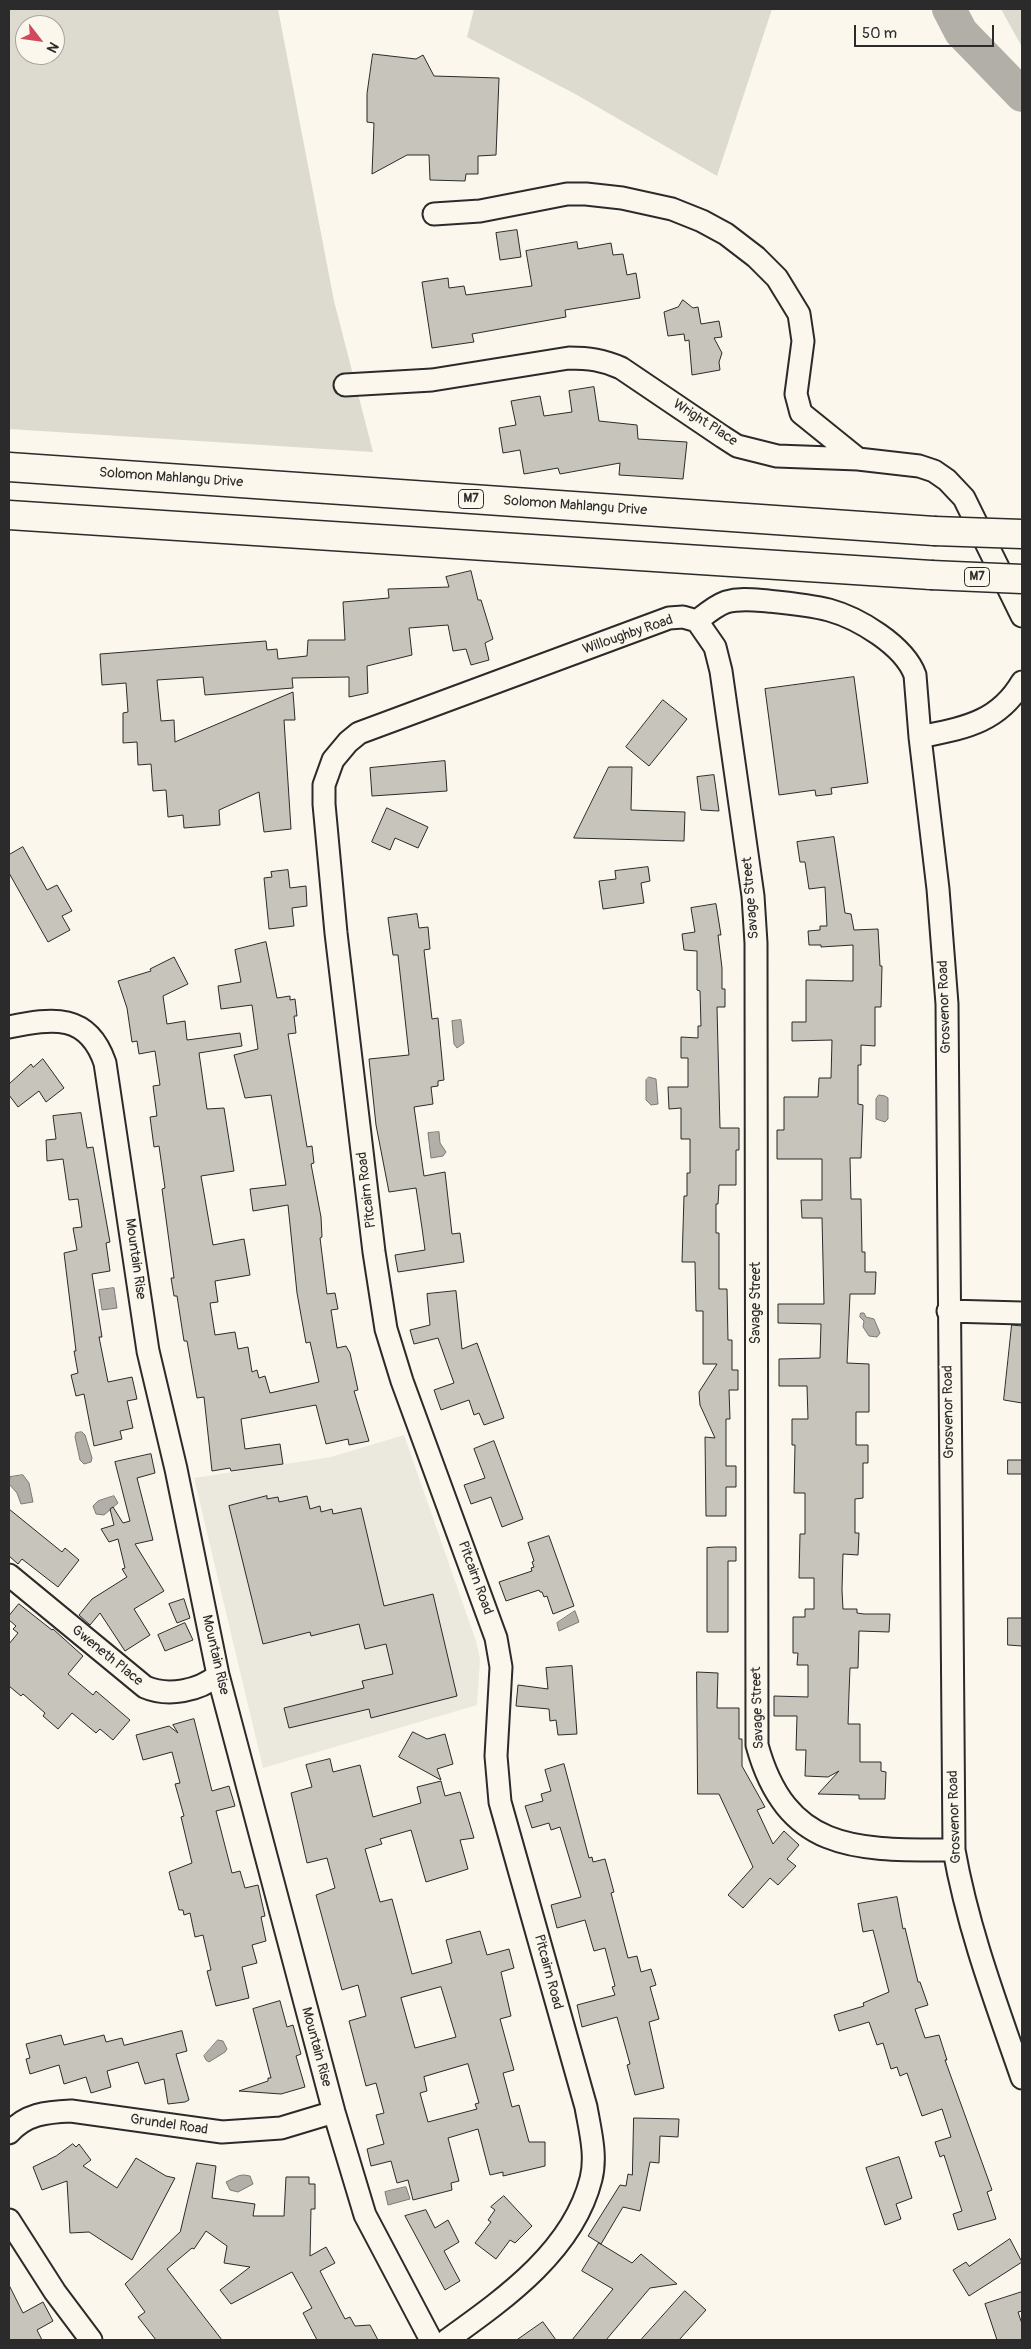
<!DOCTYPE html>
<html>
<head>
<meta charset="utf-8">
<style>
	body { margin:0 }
	#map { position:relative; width:1031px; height:2349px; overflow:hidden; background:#fbf7ec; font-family:Pangolin,sans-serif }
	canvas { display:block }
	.frame { position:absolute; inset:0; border:10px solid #2b2b2b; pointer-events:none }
	.north { position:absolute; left:15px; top:15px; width:50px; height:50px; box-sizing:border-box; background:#fbf7ec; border:1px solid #a8a59f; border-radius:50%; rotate:120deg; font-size:14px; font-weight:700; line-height:20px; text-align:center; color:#2b2b2b }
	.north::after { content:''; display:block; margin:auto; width:18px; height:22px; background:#d1495b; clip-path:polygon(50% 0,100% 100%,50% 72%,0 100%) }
	.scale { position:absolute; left:854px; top:25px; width:140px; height:22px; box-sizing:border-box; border:2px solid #2b2b2b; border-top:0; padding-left:6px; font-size:15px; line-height:18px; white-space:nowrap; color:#2b2b2b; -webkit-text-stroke:4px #fbf7ec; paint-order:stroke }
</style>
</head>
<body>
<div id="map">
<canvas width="1031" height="2349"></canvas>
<div class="frame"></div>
<div class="north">N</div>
<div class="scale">50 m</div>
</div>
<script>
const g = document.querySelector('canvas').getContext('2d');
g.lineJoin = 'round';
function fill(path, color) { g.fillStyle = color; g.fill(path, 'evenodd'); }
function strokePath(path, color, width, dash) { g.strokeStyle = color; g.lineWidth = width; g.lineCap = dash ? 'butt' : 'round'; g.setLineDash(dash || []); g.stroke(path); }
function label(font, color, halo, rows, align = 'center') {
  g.font = font + ' Pangolin,sans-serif'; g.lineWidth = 4; g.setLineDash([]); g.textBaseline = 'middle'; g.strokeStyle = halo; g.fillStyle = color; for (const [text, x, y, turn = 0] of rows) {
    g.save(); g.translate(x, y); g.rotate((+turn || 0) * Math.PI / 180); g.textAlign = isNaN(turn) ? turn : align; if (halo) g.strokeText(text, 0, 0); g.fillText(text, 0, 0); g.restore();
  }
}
fill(new Path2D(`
	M404,1435L476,1641L480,1659L477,1705L263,1768L194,1478L331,1457Z`), '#ebe8de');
fill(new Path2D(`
	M9,9H278L334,301L373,452L9,429ZM25,25H55V55H25Z
	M474,9H772L717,176L577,95L467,37Z
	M1001,9H1022V47Z`), '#dddad0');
const water = new Path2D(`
	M461,1020L464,1043L457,1048L454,1044L452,1021Z
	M649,1077L656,1079L658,1104L651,1105L646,1100V1080Z
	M879,1095L885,1096L888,1098V1119L885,1122L876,1119V1099Z
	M439,1132L440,1143L446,1152L443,1156L431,1158L428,1133Z
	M114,1288L117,1308L102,1310L99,1290Z
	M861,1313H864L866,1317L874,1319L880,1333L877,1337L869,1336L863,1327L864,1321L860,1317Z
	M82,1432L85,1435L92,1458L91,1462L84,1464L80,1460L75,1437L76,1433Z
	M23,1475L29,1483L33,1502L21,1504L17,1493L9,1484L10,1477Z
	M114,1496L118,1503L104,1515L96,1514L93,1506L98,1501Z
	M575,1611L579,1622L559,1631L557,1623Z
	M218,2040L223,2041L227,2049L225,2052L209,2062L206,2060L204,2056Z
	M244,2175L250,2176L253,2184L238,2192L230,2190L226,2182L238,2176Z
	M406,2187L410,2199L388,2205L385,2192Z`);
fill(water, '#b1afa7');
strokePath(water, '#7b7a75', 1);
strokePath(new Path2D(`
	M949,9L961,32L1022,95`), '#b1afa7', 34);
const building = new Path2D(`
	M373,54L416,59L423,55L434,76L499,78L496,155L478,156V174H466L465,181L430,180L429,155H407L372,174L374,123L367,122V94Z
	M517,230L521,257L500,260L496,233Z
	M577,242L578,249L611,243L613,255L623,254L627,275L636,273L640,298L565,310L566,317L472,334L474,342L432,348L422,282L448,278L449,288L464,286L466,295L532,286L526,251Z
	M683,300L693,308L698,307L701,324L719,321L722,337L714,338L722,353L719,362L720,370L692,375L689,340L685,341L684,334L668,336L664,312L678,307Z
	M594,387L599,421L637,425L638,439L687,442L683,479L619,475L620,463L560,474L558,468L524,474L520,450L503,453L499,428L516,425L511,401L540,396L544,416L572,412L569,391Z
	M471,571L478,600H481L493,639L485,643L489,660L471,665L466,649L453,651L448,625L409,628L412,655L367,666L368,693L349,697V677L292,678L293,688L205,695L203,677L157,680L161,721L174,720L175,742L293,692L295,720H284L291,829L264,832L259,792L219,810L220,825L184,828L183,815L168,817L166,790L153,791L151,764L138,765L137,742L123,743V713L128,712L126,683L102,685L100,654L266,641L267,650L277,649L278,659L307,656L308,640H345L343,602L389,598L388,589L449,587L446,577Z
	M854,677L868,783L831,788L832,794L816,796L815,790L779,795L765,689Z
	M663,700L687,719L649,766L626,747Z
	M445,761L447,791L372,796L370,768Z
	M609,767H632L631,810L685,812L684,841L574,838Z
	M714,775L719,811L701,810L697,777Z
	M387,808L428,827L418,848L395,838L390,850L372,842Z
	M834,837L845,913L851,914L854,930L878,929L880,966H882L881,1007H875V1046L861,1045V1065H858V1104L863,1105L861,1158H850L851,1199H861L862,1252H865V1272H876L875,1294H850L847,1363L869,1364V1412H856V1445H868V1463H863V1498L855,1499V1533H859L858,1555L843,1554L842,1590L843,1609H857V1613L864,1614H890L889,1632L859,1631L858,1668H850L849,1693L848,1724H860V1762H881V1771L886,1772L885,1799H859V1795L818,1794L839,1771L828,1777L805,1776L806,1750H796L797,1716H774V1696L808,1697V1665H797L798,1653H793V1617H805V1609H814V1578H799L800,1534H805V1493H794L795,1445H792V1419H808L807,1386H779V1359L820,1358L821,1324L778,1323V1304H824L822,1218H802L801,1200H822V1159H777V1130H784V1097H818L819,1078H831L832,1040L792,1041V1022H806V980L853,981V945L821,947V945H809L808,931L820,930V926H827L825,887L809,889L805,862H800L797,842Z
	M23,847L47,890L57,885L72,911L62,916L70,930L48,942L9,873V855Z
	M648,867L650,881L641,883L644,903L603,909L599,881L616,879L615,871Z
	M288,870L290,888L306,886L307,906L292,908L294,926L269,929L264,878L272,877L271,872Z
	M716,904L721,935H718L722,968V989H725V1007H717L720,1128H739V1150H736V1185H719L718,1204H716V1233H719V1289H727L728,1340H732V1370H738V1390H729L730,1419H726V1466H736V1487H726V1516H706L705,1437L715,1438L700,1405L699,1392L717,1364H703V1311H696L695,1262H682L684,1196H687V1173H690V1139H681V1108L669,1109L668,1087H688V1058H681V1037L698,1038V1026H701L700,991L697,990V951L684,950L682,934L695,932L691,908Z
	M417,914L419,928L428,927L430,949L424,950L432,1019L438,1018L444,1080L438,1081V1086L431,1087L433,1104L414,1107L424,1176L445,1172L452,1234L460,1233L464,1262L398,1272L395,1255L425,1250L422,1228L416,1188L389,1192L376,1125L369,1059L409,1055L398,955H393L388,918Z
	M266,942L277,998L290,996V1000L295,999L297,1016H294L296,1033L288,1034L307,1147L312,1146L314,1163L311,1164L321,1217L322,1237L320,1238L327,1294L335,1293L338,1309L331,1310L337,1348L346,1346L350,1353L358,1390L354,1391L369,1441L349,1445L348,1439L326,1444L316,1405L241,1419L245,1449L280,1444L283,1464L231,1471L230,1468L212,1471L204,1397L197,1398L187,1341H184L177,1296H174L171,1278H174L162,1189L165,1188L159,1146L154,1147L150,1117L157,1116L153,1086L160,1085L155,1051L139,1054L137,1041L132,1042L127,1008L118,981L151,971L150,969L174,957L188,984L163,996L167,1024L185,1021L187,1040L240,1033L242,1046L199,1053L207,1109L224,1108L234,1171L201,1176L213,1245L244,1239L250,1275L215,1281L218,1302L210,1303L215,1335L235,1332L238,1349L248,1347L252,1372L257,1370L259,1378L265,1376L270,1393L319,1382L310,1342L306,1343L297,1293L288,1205L253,1211L250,1189L286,1185L271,1095L245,1098L234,1055L258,1049L252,1005L221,1009L218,986L241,982L235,950Z
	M43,1059L64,1088L46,1102L39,1091L18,1107L9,1095V1084L31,1064L33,1067Z
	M81,1113L87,1148L93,1147L110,1242L106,1243L110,1271L92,1274L102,1337H99L108,1382L132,1377L137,1399L127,1401L133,1428L120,1431L122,1439L94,1446L84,1394L76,1396L71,1375L78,1373L74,1351H76L64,1253L77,1250L73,1228L82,1227L78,1199L69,1200L63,1159L47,1161L46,1140L56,1139L53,1116Z
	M456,1291L462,1349L477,1343L504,1418L484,1425L479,1413L474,1415L469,1400L441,1410L434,1390L454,1383L438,1338L414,1344L410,1330L430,1325L427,1294Z
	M1012,1325L1022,1326V1403L1004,1400Z
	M494,1441L523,1519L502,1527L491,1497L471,1504L464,1485L485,1478L474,1449Z
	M151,1454L155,1473L137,1478L153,1540L135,1544L164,1591L134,1609L150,1635L125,1651L100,1613L90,1625L79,1615L92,1599L127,1577L122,1569L125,1568L118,1539L109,1542L101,1529L114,1525L110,1509L113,1507L123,1523L130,1521L115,1462Z
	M1008,1460H1022V1474H1008Z
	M267,1496V1499L278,1497L279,1502L307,1496L310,1509L320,1506L321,1512L332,1509L333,1514L361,1508L384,1606L433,1594L457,1696L371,1718L369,1709L289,1728L284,1708L364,1688L362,1681L393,1674L386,1644L365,1649L359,1624L311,1636L310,1632L263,1644L229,1506Z
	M9,1509L62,1552L65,1548L79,1560L58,1587L22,1559L18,1564L9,1556Z
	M549,1536L574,1606L553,1614L547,1596L544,1597L542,1592H540L539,1590L506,1601L499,1582L532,1571L531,1568L534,1567L532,1562L534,1561L528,1543Z
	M716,1547H736V1561H728V1632H707V1548Z
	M184,1599L190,1618L177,1623L169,1604Z
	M19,1604L52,1630L53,1629L83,1656L68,1674L93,1695L96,1691L130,1720L113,1740L100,1729L96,1733L72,1713L58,1729L43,1716L45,1713L23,1694L21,1696L9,1686V1644L18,1633L13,1629L16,1626L9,1620V1616Z
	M1008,1618H1022V1646L1008,1645Z
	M185,1623L193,1640L165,1651L158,1635Z
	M572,1666L577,1734L558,1735L556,1720L550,1721L549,1709L516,1706L518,1685L548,1689L546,1668Z
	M697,1672L718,1673L717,1708H739V1739H742V1766L765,1807L757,1810L773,1844L784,1831L799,1845L787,1859L796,1866L778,1885L770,1878L743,1908L728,1895L753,1867L719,1794H698Z
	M194,1719L212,1791L229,1786L235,1806L216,1811L232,1873L240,1871L245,1888L258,1885L265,1916L261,1917L266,1941L252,1945L257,1963L242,1967L249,1998L216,2006L207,1971L211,1970L203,1935L195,1937L190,1913L184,1915L183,1910H179L169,1872L192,1863L181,1817L184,1816L175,1784L180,1783L172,1752L143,1760L136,1735L169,1726L178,1733L173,1725Z
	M413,1732L427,1739L445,1734L453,1764L437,1769L441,1780L399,1757Z
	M330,1759L333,1772L360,1765L373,1817L421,1803L417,1787L441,1781L445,1796L460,1792L474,1838L460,1840L468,1869L426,1882L411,1830L380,1839L382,1844L365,1849L380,1902L392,1899L412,1974L452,1963L446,1940L480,1931L487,1955L509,1949L514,1968L501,1972L511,2016L500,2019L514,2070L503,2073L512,2107L519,2105L529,2142H545V2166L503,2176V2172L490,2175L478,2129L448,2138L459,2181L451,2183L452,2190L413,2200L408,2180L397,2183L391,2161L371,2166L367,2149L384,2144L376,2115L384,2113L376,2083L366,2086L349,2021L366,2016L358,1985L342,1990L316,1895L335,1888L327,1858L307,1863L291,1793L312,1787L306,1765ZM441,1987L456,2037L415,2048L401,1998ZM468,2064L479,2103L475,2104L477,2109L428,2122L420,2093L427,2091L424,2077Z
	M564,1764L589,1858L592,1857L593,1862L605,1859L614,1892L611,1893L628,1958L637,1956L641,1972L651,1969L656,1985L650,1987L659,2019L649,2022L664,2088L635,2095L627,2065L630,2064L617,2017L582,2027L577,2005L615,1995L612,1987L615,1986L605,1948L594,1951L585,1920L557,1928L551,1905L581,1897L560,1827L551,1830L549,1823L532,1828L525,1806L543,1801L541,1794L551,1791L545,1770Z
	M897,1897L903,1929L905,1928L918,1982H920L928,2005L915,2009L925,2038L939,2035L947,2060H945L992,2190L987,2192L996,2219L958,2230L953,2214L962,2211L944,2155L940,2157L935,2142L951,2137L942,2109L922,2116L907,2073L900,2076L897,2067L891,2069L883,2043L877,2045L869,2022L839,2031L834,2015L864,2006L863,2003L889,1992L873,1930L863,1932L858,1904Z
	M280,2001L287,2027L293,2025L301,2054L296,2056L305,2087L281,2094L239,2091L268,2081V2078H271L253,2009Z
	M182,2031L187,2051L176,2054L189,2100L185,2102L168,2104L164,2079L145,2084L138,2062L107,2071L111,2087L91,2093L86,2077L64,2084L59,2065L30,2074L26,2059L30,2058L26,2044L61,2035L64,2045L104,2035L106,2042L122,2038L124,2045Z
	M634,2118L679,2119L678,2137L660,2136L659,2163L650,2162L640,2211L623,2207L601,2244L588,2236L620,2185L626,2186L628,2174L632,2175Z
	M73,2144L76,2147L79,2144L91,2160L83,2166L117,2188L136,2158L166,2176L175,2178L132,2260L89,2232L70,2233L67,2181L42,2190L33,2167L56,2156Z
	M899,2157L912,2198L896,2204L901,2219L885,2225L866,2168Z
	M197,2163L216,2166L212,2198L255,2204L253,2216H284L286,2177H309V2184H315V2209H311L310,2256L326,2247L335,2263L320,2271L345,2319L350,2317L355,2326L370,2325L378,2340H317L303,2313L312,2308L292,2272L231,2304L220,2290L250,2267L224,2263L227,2246L206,2231L194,2249L192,2248L167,2269L222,2340H156L138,2317L145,2312L125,2284L180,2232Z
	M504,2196L532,2226L515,2243L510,2240L496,2259L475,2243L491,2222L488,2220L495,2210L491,2207Z
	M426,2210L435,2228L448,2220L459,2242L444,2251L460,2281L445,2290L405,2216Z
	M1010,2239L1022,2262L969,2296L953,2270L966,2262L969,2266Z
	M599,2243L632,2263L641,2254L677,2284L650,2288L606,2340H572L613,2289L582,2271Z
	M9,2285L23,2313L43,2302L53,2321L37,2330L42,2340H9Z
	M685,2291L706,2310L679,2340H641Z
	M1022,2292V2311L1018,2312L1022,2324V2340H997L985,2304Z
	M543,2322L556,2340H517Z`);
fill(building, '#c7c4bc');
strokePath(building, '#2b2b2b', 1);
const street = new Path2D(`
	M434,214L480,211L567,194H586L622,198L672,209L702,221L726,234L756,257L777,278L799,314L803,341L796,394L801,413L858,459
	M345,385L432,380L569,358C589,358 603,360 621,368L723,437L737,446L777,456L858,459L919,466L934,471L947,480L964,498L1022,616
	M697,621C706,614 715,606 726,602C740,598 754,600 768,601C788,603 810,605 829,610C858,618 904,645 915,675L920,737L938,889L947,1004L954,1850C968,1929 996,2003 1022,2078
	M697,621L715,647L721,671L753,896L756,943L757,1745C787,1854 859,1850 954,1850
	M920,737C963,728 998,723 1022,682
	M9,1027C53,1018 88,1013 105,1063L148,1351L176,1469L218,1675L334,2112L365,2215L431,2340
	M948,1311L1022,1313
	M9,1575L145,1687C168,1697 199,1691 218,1675
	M9,2133C26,2114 46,2112 71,2111L222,2132L281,2128L334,2112
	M9,2220L55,2292L91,2340
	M447,2340C504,2299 573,2251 591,2179C597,2156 590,2130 586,2107L500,1802L496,1756L501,1667L496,1638L402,1381L386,1329L374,1252L336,933L324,804V785L333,760L348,742L359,733L669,618L683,617L697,621`);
const highway = new Path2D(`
	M9,467L934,531
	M9,515L931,575`);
strokePath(street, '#2b2b2b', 25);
strokePath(highway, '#2b2b2b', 31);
strokePath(street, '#fbf7ec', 21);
strokePath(highway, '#fbf7ec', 28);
const highwayBridge = new Path2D(`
	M934,531L1022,534
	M931,575L1022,579`);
strokePath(highwayBridge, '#2b2b2b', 31, []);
strokePath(highwayBridge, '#fbf7ec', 28);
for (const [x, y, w] of [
	[471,499,25],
	[977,577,25]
]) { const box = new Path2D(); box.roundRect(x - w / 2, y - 9.5, w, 19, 4); g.fillStyle = '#fbf7ec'; g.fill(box); strokePath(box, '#2b2b2b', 1); }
label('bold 12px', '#2b2b2b', null, [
	["M7",471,499],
	["M7",977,577]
]);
label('14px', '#2b2b2b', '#fbf7ec', [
	["Wright Place",705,423,33],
	["Solomon Mahlangu Drive",171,478,4],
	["Solomon Mahlangu Drive",575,506,4],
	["Willoughby Road",628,635,-19],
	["Savage Street",751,898,-95],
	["Grosvenor Road",945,1007,-92],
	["Pitcairn Road",367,1190,-97],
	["Mountain Rise",135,1259,82],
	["Savage Street",756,1303,-90],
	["Grosvenor Road",949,1412,-91],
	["Pitcairn Road",475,1578,70],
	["Mountain Rise",215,1655,77],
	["Gweneth Place",107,1656,39],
	["Savage Street",758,1708,-92],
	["Grosvenor Road",955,1817,-92],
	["Pitcairn Road",548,1972,75],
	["Mountain Rise",316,2047,75],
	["Grundel Road",169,2125,8]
]);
</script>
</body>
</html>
